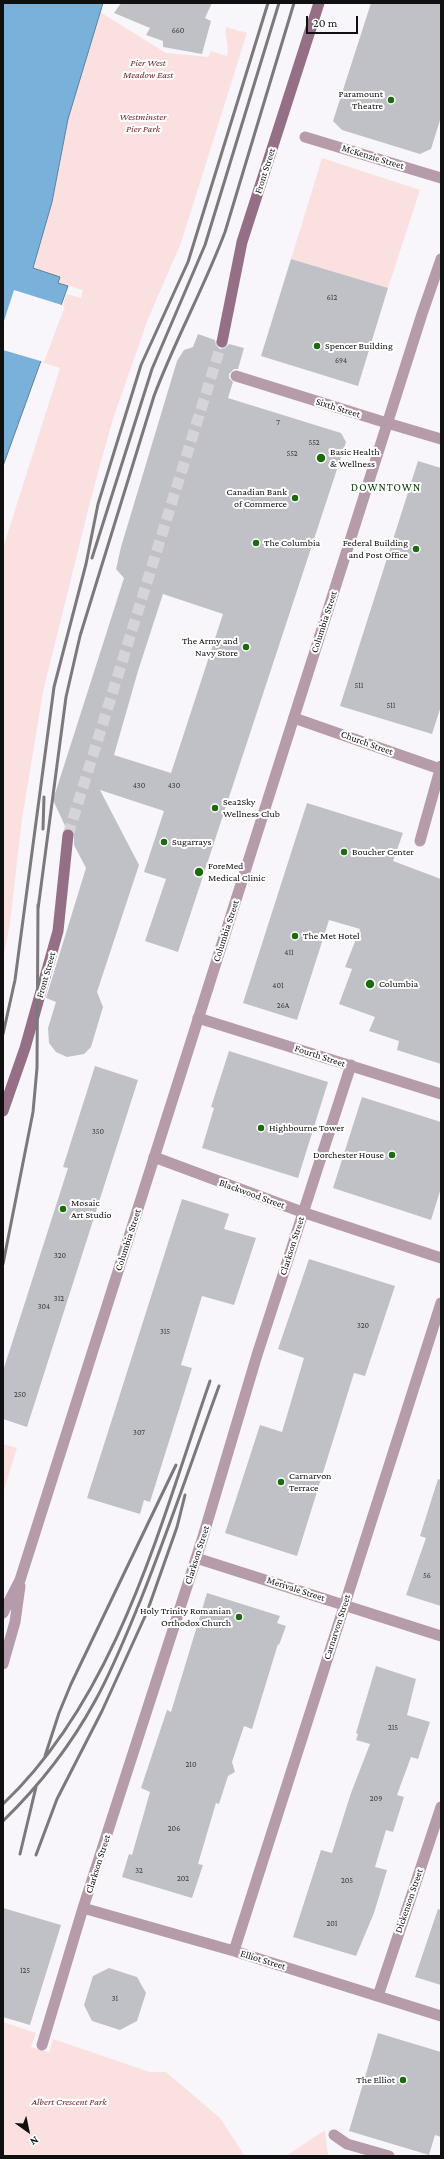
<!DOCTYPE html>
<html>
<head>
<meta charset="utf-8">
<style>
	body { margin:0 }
	#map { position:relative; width:444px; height:2159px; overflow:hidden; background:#f9f6fb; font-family:"Crimson Pro",serif }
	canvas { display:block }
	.frame { position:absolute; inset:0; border:4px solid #111011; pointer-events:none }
	.north { position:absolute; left:8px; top:2111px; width:40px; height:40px; -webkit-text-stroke:3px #fff; paint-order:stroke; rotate:147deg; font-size:11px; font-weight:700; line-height:16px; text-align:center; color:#111011 }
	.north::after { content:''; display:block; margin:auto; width:14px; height:18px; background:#111011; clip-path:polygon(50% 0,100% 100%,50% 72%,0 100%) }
	.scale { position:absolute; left:306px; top:16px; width:52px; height:18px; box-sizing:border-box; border:2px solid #111011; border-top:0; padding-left:5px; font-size:12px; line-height:14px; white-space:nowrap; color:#111011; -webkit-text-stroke:3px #fff; paint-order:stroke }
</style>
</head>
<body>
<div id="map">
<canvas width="444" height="2159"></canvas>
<div class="frame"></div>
<div class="north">N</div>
<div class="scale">20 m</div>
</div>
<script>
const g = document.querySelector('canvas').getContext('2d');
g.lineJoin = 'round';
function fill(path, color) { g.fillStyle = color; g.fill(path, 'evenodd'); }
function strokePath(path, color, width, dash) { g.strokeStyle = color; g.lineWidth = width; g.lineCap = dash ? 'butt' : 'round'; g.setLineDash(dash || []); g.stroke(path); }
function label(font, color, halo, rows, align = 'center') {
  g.font = font + ' "Crimson Pro",serif'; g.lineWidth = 4; g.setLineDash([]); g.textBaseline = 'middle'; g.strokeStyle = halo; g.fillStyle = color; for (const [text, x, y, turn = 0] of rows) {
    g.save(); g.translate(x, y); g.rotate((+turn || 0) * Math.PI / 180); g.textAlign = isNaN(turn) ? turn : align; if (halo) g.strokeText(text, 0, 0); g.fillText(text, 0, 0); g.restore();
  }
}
fill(new Path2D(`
	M100,12L166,53L208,57L211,51L227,56C230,45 224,37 226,27L247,33L181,243L148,319L112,422L90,502L43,692L22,819L10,923L3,959V548L60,368L3,350L63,305L66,294L81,298L83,290L58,283L60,277L33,269L53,198L68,119Z
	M322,158L420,190L388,288L291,259Z
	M3,1444L17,1448L3,1493Z
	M3,2022L36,2033L31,2047L49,2052L53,2039L150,2072H166L220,2118L245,2156H3Z
	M325,2130L328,2156H286Z`), '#fbe0e0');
const water = new Path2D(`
	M3,3H103L68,119L52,202L33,268L60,277L58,283L68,286L3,466Z`);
fill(water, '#7ab1db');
strokePath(water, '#5a819e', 1);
fill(new Path2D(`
	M14,290L65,306L44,362L3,350V324Z`), '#f9f6fb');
fill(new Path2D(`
	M121,3H212L205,18L211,21L202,54L163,47V41L146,35L150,28L114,13Z
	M371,3H441V117L431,149L420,154L342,130L333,121Z
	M291,259L388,288L358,386L261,356Z
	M198,334L215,340L216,345L220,349L225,348L229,344L244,348L238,369H234L229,374V378L233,382L228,398L341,433L346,442L178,952L145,941L166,879L144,872L164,811L100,790L139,865L97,992L103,1007L91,1047L84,1054L67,1057L56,1052L49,1043L48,1028L56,1002L46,998L86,868L74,845V832L72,829L66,828L53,800L124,578L116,569L121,547L177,361L184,350L193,347ZM163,594L223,614L171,773L114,755L138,671Z
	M418,461L441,468V706L432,734L340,706Z
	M307,803L403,833L393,861L441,879V1064L397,1050L399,1041L369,1031L375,1017L339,1004L352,969L345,967L360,929L329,920L297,1020L243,1003Z
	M229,1051L328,1082L298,1178L202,1148L214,1108L211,1107Z
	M95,1066L138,1080L27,1427L3,1419V1371L68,1168L63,1167Z
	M362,1097L441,1122V1188L431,1220L333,1188Z
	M182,1199L229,1214L224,1229L256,1238L234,1305L202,1296L181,1365L192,1368L150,1502L144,1500L140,1514L87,1498Z
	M309,1259L395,1286L365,1376L354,1373L297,1556L225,1533L260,1425L282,1432L304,1358L278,1349Z
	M438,1479L441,1480V1606L406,1595L426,1538L420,1536Z
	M207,1593L280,1616L277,1623L286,1626L279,1645L278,1644L252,1729L244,1726L232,1762L235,1772L228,1776L219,1804L216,1803L198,1864L203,1865L192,1898L122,1877L129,1854L132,1855L150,1792L141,1788L167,1710L171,1712Z
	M376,1666L416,1679L407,1715L430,1722L418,1759L411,1757L397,1795L404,1797L393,1832L386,1830L375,1867L387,1870L374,1913L356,1956L293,1937L321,1850L332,1853L351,1793L370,1744L356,1740L358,1734L356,1733Z
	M3,1908L61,1925L30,2025L3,2017Z
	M438,1909L441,1910V1985L415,1977Z
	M109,1968L137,1977L146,1993L137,2021L120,2030L92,2021L84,2005L93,1976Z
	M378,2033L441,2052V2137L435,2135L429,2155L349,2131Z`), '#c0c1c6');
strokePath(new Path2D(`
	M68,835L222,342`), '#d6d4d8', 11, [11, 5.5]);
strokePath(new Path2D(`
	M305,137L441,178
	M236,376L387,423
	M294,718L440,769
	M420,841L441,766
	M198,1018L441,1094
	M154,1157L302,1212L441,1258
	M196,1558L441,1636
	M83,1908L234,1951L441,2016
	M234,1951L441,1303
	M378,1996L441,1807
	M42,2045L83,1908L202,1540L257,1355L351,1065
	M334,2135L347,2144L389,2156`), '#b69baa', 11);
strokePath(new Path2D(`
	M387,423L441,439
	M3,1613L20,1580L422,314L441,259
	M3,1664L15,1622L20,1586`), '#b69baa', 11);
strokePath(new Path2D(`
	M222,342L242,242L319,3
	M3,1111L25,1048L58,931L68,835`), '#956f85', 11);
strokePath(new Path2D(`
	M92,558L152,369L205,245L279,3
	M43,829L44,797
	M38,909L66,697L80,636L154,396C175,340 204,288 225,232L294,3
	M3,1034L15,980L54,687L86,564L98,504L141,365L188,262L268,3
	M3,1264L33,1112L37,1068L38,905
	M45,1756L59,1713L71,1684L176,1465
	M3,1804C117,1696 160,1525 210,1381
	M3,1821C39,1786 71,1745 95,1701C113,1669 127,1633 141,1599C169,1529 193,1457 219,1386
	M20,1854L36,1787
	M36,1855L57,1799L102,1711L147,1612L177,1527L185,1495`), '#7b797c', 3);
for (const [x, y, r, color] of [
	[391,100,4,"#1c6b0f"],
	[317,346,4,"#1c6b0f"],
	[321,458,5,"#1c6b0f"],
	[295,498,4,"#1c6b0f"],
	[256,543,4,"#1c6b0f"],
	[416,549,4,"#1c6b0f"],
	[246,647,4,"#1c6b0f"],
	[215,808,4,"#1c6b0f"],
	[164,842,4,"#1c6b0f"],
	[344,852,4,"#1c6b0f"],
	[199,872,5,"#1c6b0f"],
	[295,936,4,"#1c6b0f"],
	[370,984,5,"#1c6b0f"],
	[261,1128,4,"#1c6b0f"],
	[392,1155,4,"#1c6b0f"],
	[63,1209,4,"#1c6b0f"],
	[281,1482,4,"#1c6b0f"],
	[239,1617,4,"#1c6b0f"],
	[403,2080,4,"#1c6b0f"]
]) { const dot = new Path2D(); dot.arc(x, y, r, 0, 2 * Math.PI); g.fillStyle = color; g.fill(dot); strokePath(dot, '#fff', 1.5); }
label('8px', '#3d3c3e', null, [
	["660",178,31],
	["612",332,298],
	["694",341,361],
	["7",278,423],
	["552",314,443],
	["552",292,454],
	["511",359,686],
	["511",391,706],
	["430",139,786],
	["430",174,786],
	["411",289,953],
	["401",278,986],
	["26A",283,1006],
	["350",98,1132],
	["320",60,1256],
	["312",59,1299],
	["304",44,1307],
	["320",363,1326],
	["315",165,1332],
	["250",20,1395],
	["307",139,1433],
	["56",427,1576],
	["215",393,1728],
	["210",191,1765],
	["209",376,1799],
	["206",174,1829],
	["32",139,1871],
	["202",183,1879],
	["205",347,1881],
	["201",332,1924],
	["125",25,1971],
	["31",115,1999]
]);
label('italic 10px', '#711f29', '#fff', [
	["Pier West",148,63],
	["Meadow East",148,75],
	["Westminster",143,117],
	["Pier Park",143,129],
	["Albert Crescent Park",69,2102]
]);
label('10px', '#111011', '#fff', [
	["Paramount",383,94,"right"],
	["Theatre",383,106,"right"],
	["Spencer Building",325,346],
	["Basic Health",330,452],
	["& Wellness",330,464],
	["Canadian Bank",287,492,"right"],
	["of Commerce",287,504,"right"],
	["The Columbia",264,543],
	["Federal Building",408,543,"right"],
	["and Post Office",408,555,"right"],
	["The Army and",238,641,"right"],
	["Navy Store",238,653,"right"],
	["Sea2Sky",223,802],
	["Wellness Club",223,814],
	["Sugarrays",172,842],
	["Boucher Center",352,852],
	["ForeMed",208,866],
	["Medical Clinic",208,878],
	["The Met Hotel",303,936],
	["Columbia",379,984],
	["Highbourne Tower",269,1128],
	["Dorchester House",384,1155,"right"],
	["Mosaic",71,1203],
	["Art Studio",71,1215],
	["Carnarvon",289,1476],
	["Terrace",289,1488],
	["Holy Trinity Romanian",231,1611,"right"],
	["Orthodox Church",231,1623,"right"],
	["The Elliot",395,2080,"right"]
], 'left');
label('10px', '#111011', '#fff', [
	["McKenzie Street",373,157,17],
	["Front Street",265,171,-72],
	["Sixth Street",338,408,17],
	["Columbia Street",324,622,-72],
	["Church Street",367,743,20],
	["Columbia Street",226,931,-72],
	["Front Street",46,975,-74],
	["Fourth Street",320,1056,18],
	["Blackwood Street",252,1194,20],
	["Columbia Street",128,1240,-72],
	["Clarkson Street",292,1246,-72],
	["Clarkson Street",197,1555,-72],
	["Merivale Street",296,1589,18],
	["Carnarvon Street",337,1627,-72],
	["Clarkson Street",98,1864,-72],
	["Dickenson Street",409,1901,-71],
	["Elliot Street",263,1960,17]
]);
g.letterSpacing = '1px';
label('11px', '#104209', '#fff', [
	["DOWNTOWN",386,488]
]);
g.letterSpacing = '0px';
</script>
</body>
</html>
